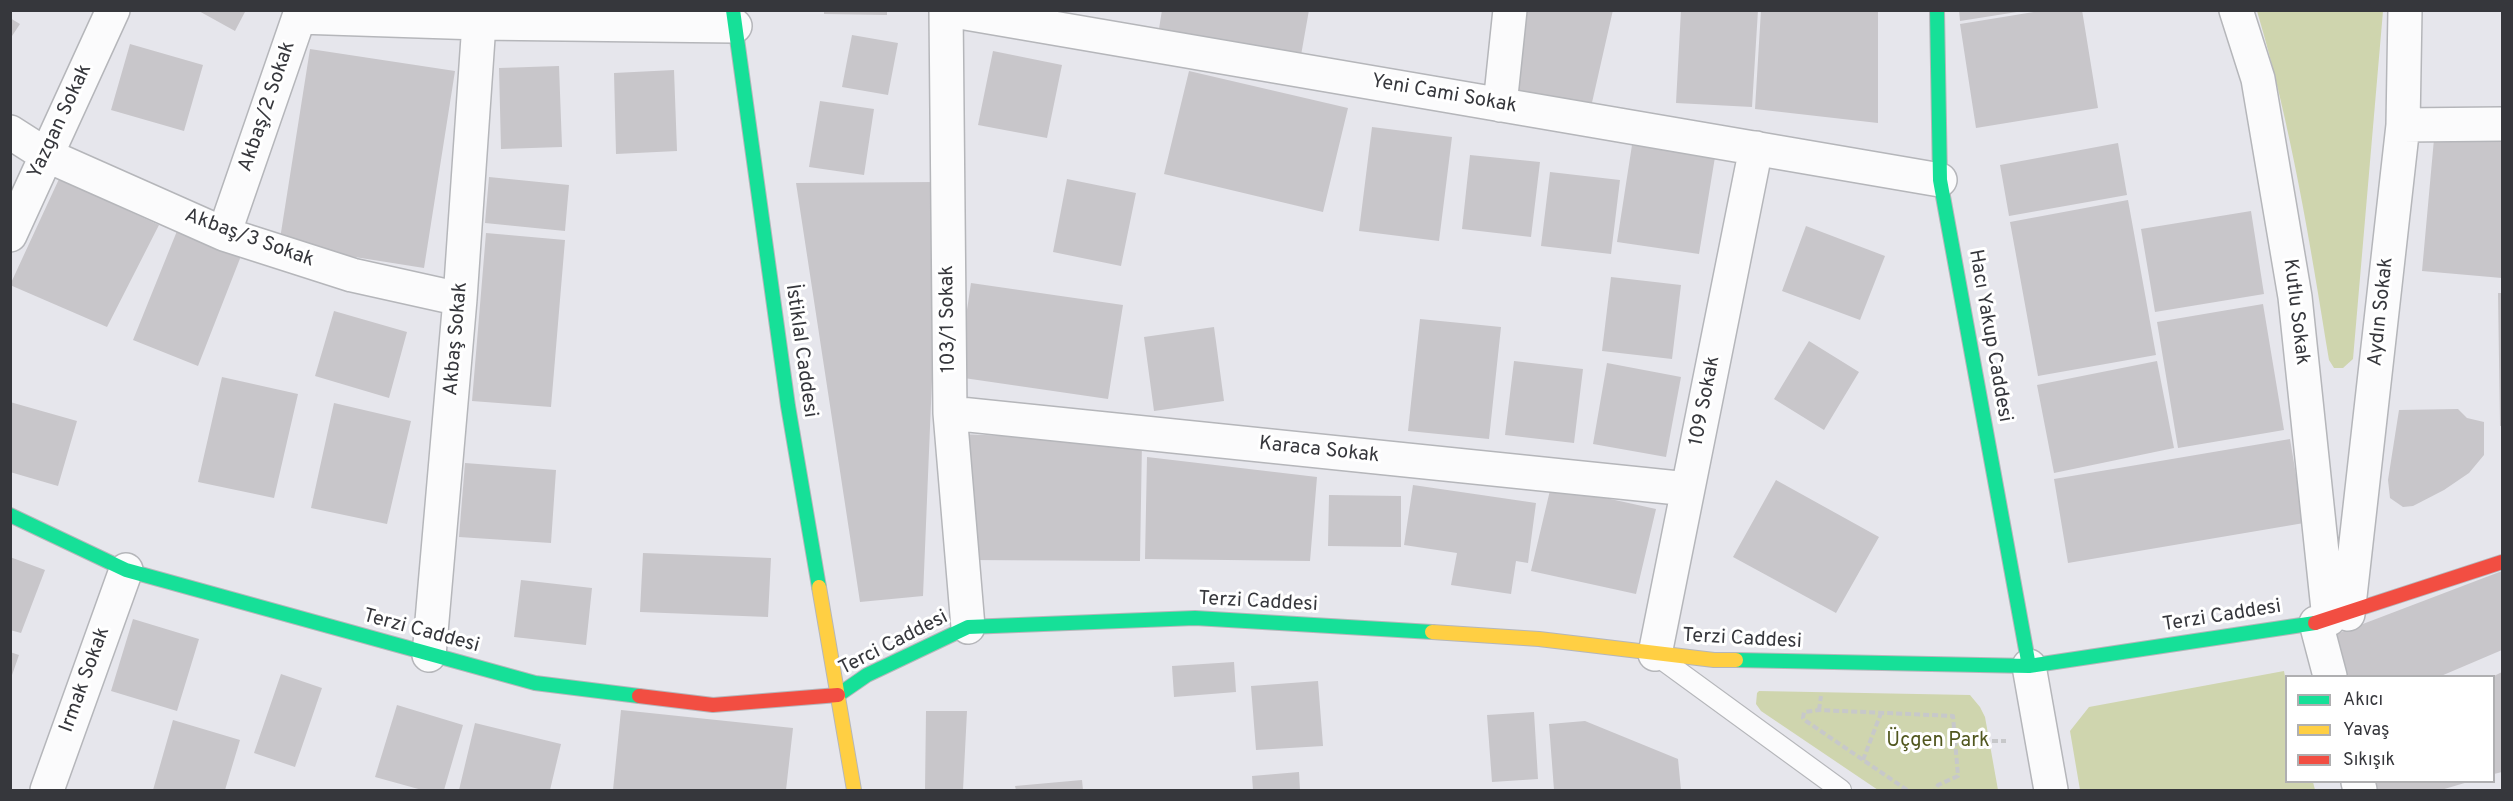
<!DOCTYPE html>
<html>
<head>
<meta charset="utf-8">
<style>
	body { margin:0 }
	#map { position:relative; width:2513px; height:801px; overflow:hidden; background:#e6e6ec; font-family:Overpass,sans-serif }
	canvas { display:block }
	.frame { position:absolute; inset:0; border:12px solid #36373c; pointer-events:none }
	.legend { position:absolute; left:2285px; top:675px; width:210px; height:108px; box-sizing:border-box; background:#fff; border:2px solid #afafb1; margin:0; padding:8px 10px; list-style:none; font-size:18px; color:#36373c }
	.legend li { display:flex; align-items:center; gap:12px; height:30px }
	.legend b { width:30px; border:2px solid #afafb1 }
</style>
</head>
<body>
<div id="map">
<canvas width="2513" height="801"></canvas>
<div class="frame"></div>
<ul class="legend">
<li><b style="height:8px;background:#16e098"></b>Akıcı</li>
<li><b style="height:8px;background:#ffcf43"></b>Yavaş</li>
<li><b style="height:8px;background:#f24e42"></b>Sıkışık</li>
</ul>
</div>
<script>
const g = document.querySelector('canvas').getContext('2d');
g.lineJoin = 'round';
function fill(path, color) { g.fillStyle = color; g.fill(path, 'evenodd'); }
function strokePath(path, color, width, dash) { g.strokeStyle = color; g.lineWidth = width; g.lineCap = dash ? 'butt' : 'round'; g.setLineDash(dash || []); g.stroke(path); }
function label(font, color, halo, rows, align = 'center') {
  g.font = font + ' Overpass,sans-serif'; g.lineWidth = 6; g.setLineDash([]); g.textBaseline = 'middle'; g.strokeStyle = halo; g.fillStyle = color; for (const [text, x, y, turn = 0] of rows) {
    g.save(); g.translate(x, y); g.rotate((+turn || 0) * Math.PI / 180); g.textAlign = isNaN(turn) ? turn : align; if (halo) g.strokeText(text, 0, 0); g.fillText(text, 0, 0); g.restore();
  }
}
fill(new Path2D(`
	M2257,11H2383L2353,359L2343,368H2334L2329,360C2310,242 2291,125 2257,11Z
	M2284,671L2286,682V782H2313L2315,790H2080L2070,731L2089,707Z
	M1759,691L1970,695L1980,707L1985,717L1998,790H1878L1761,711L1756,704L1757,693Z`), '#cfd5ae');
fill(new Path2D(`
	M197,10H246L235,31Z
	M824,10H887V15L824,14Z
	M1162,10H1309L1300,61L1158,35Z
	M1528,10H1613L1591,107L1510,88Z
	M1681,10H1758L1752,107L1676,103Z
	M1761,10H1878V123L1755,109Z
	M1959,10H2017V12L1960,21Z
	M2046,10H2082L2098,108L1976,128L1960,24Z
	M10,18L20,24L10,39Z
	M852,35L898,43L888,95L842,87Z
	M130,44L203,65L184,131L111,110Z
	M310,49L455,71L424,268L279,245Z
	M993,51L1062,65L1047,138L978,125Z
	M559,66L562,147L501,149L499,68Z
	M674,70L677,151L616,154L614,73Z
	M1189,71L1348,108L1323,212L1164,174Z
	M820,101L874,109L864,175L809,167Z
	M1372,127L1452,137L1439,241L1359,231Z
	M2435,128L2502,134V278L2422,271Z
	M2118,143L2127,195L2009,216L2000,165Z
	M1632,145L1715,157L1699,254L1617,242Z
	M1470,155L1540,162L1531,237L1462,229Z
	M1550,172L1620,180L1611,254L1541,246Z
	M489,177L569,185L565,231L485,223Z
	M59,179L159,225L107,327L10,285Z
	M1067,179L1136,193L1121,266L1053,252Z
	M935,182L933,355L923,596L860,602L796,183Z
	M2128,200L2156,355L2038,376L2010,222Z
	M2251,211L2264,294L2155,312L2141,229Z
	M1806,226L1885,256L1860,320L1782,291Z
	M177,231L241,256L198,366L133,340Z
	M486,233L565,240L551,407L472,401Z
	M1611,277L1681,285L1672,359L1602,351Z
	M971,283L1123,305L1108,399L957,377Z
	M2498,293H2502V426H2500Z
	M2263,304L2284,430L2178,448L2157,322Z
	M334,311L407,332L389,398L315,376Z
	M1420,319L1501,327L1489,439L1408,431Z
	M1214,327L1224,401L1154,411L1144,337Z
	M1809,341L1859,372L1824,430L1774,399Z
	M1514,361L1583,369L1574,443L1505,435Z
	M2157,361L2174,448L2054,473L2037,385Z
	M1607,363L1681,377L1666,457L1593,444Z
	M222,377L298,394L274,498L198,482Z
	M10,402L77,421L58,486L10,472Z
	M334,403L411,421L387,524L311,508Z
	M2458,409L2467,418L2484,422V455L2469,473L2444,490L2413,506L2403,507L2390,498L2388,480L2399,410Z
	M958,434L1142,441L1140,561L967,560Z
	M2290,439L2304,523L2068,563L2054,479Z
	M1147,457L1317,477L1310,561L1145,559Z
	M465,463L556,470L551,543L459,537Z
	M1776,480L1879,537L1836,613L1733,557Z
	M1413,485L1536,503L1528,563L1516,561L1511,594L1451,585L1457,553L1404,545Z
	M1551,486L1656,509L1636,594L1531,571Z
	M1329,495L1401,496V547L1328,546Z
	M643,553L771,558L768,617L640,612Z
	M10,557L45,570L21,633L10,630Z
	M2502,571V650L2441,676H2337L2326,638Z
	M521,580L592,588L586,645L514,637Z
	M133,619L199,639L177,711L111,691Z
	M10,652L19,655L11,678H10Z
	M1234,662L1236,692L1174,697L1172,666Z
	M2502,672V772L2494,774V676Z
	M281,674L322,688L295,767L254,753Z
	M1318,681L1323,746L1256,750L1251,686Z
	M397,705L463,725L444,790H422L375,777Z
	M621,710L793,728L786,790H613Z
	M926,711H967L963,790H925Z
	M1534,712L1538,779L1492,782L1487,715Z
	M173,720L240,740L225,790H153Z
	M1585,721L1678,759L1681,790H1554L1549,724Z
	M475,723L561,744L550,790H459Z
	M1299,772L1300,790H1253L1252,776Z
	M1082,780L1083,790H1016L1015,786Z
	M2367,782H2468L2441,790H2369Z`), '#c8c6ca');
const lane = new Path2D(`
	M1660,658L1841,790`);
const street = new Path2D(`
	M946,10L950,413L968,627
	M948,10L1940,180
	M2236,10L2258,79L2295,297L2329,619
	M1500,105L1510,10
	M2403,125L2502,124
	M10,132L46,155L224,234L352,275L460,299
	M224,234L299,17L479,23L735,26
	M10,235L113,10
	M950,413L1688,489
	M2348,614L2403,125L2405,10
	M2316,623L2330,676
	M1655,654L1756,148
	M429,655L460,299L479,23
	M2029,666L2051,790
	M2358,782L2360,790
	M47,790L126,570`);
const fast = new Path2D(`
	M733,10L788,406L819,587
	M1937,10L1940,180L2029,666
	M10,515L126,570L535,683L639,696
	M1736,660L2029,666L2315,623
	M838,695L867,675L968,627L1195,618L1432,632`);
const slow = new Path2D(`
	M819,587L854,790
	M1432,632L1539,639L1714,660H1736`);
const jam = new Path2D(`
	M2315,623L2502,562
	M639,696L713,705L838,695`);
strokePath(lane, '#b5b6ba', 22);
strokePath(street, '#b5b6ba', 36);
strokePath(fast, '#b5b6ba', 16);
strokePath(slow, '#b5b6ba', 16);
strokePath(jam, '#b5b6ba', 16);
strokePath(new Path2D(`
	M1819,710L1821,696
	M1956,741H2006
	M1863,760L1881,713
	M1907,790L1806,721L1803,718L1804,712L1819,710L1953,716L1958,776L1938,785L1935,790`), '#c7c8ca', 4, [6, 3]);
strokePath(lane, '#fbfbfc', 20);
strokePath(street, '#fbfbfc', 33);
strokePath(fast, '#16e098', 14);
strokePath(slow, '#ffcf43', 14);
strokePath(jam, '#f24e42', 14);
label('20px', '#36373c', '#fff', [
	["Yeni Cami Sokak",1444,95,10],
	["Akbaş/2 Sokak",268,107,-71],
	["Yazgan Sokak",61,122,-65],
	["Akbaş/3 Sokak",249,239,20],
	["Kutlu Sokak",2295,312,83],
	["Aydın Sokak",2382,312,-84],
	["103/1 Sokak",949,319,-91],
	["Hacı Yakup Caddesi",1989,336,80],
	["Akbaş Sokak",457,339,-85],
	["İstiklal Caddesi",800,351,82],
	["109 Sokak",1706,401,-79],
	["Karaca Sokak",1319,451,6],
	["Terzi Caddesi",1258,603,3],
	["Terzi Caddesi",2222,617,-9],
	["Terzi Caddesi",421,632,15],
	["Terzi Caddesi",1742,640,3],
	["Terci Caddesi",894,644,-27],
	["Irmak Sokak",86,680,-70]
]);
label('20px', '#51571f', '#fff', [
	["Üçgen Park",1938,742]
]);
</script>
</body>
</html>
